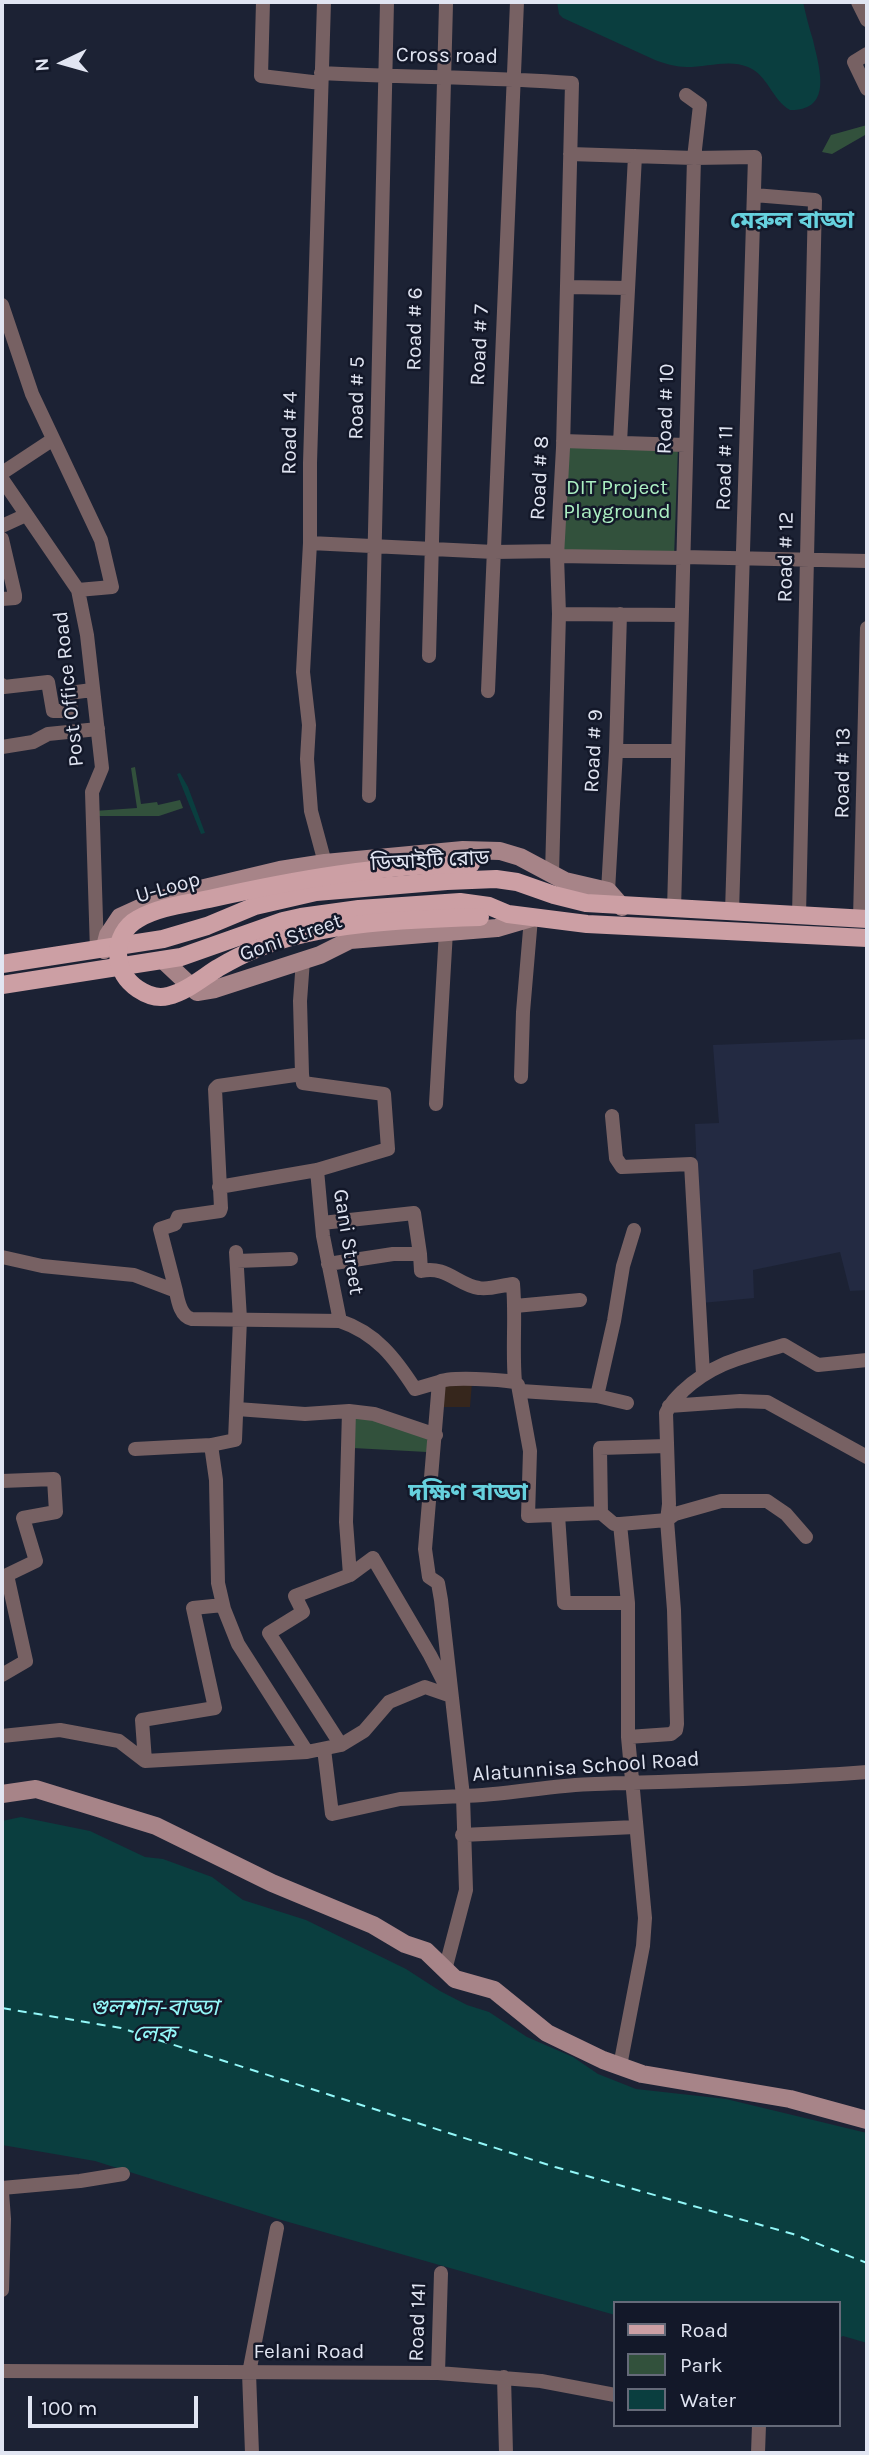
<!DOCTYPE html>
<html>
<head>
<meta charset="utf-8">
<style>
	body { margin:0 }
	#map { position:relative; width:869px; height:2455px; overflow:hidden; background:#1c2234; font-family:Karla,sans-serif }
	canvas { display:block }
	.frame { position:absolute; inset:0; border:4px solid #e1e5f2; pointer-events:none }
	.legend { position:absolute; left:613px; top:2301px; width:228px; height:126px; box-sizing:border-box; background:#131829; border:2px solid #656a79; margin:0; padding:9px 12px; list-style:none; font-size:21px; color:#e1e5f2 }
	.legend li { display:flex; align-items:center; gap:14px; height:35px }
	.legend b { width:35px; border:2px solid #656a79 }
	.north { position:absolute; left:28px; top:28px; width:70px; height:70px; -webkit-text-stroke:5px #131829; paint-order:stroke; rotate:265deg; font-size:19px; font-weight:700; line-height:28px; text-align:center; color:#e1e5f2 }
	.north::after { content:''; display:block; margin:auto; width:24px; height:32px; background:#e1e5f2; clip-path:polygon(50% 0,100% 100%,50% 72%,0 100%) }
	.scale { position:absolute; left:28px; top:2396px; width:170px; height:32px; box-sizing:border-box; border:4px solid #e1e5f2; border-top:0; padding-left:9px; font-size:21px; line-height:24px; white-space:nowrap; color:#e1e5f2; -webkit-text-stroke:5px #131829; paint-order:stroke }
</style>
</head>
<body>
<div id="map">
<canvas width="869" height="2455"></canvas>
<div class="frame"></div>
<ul class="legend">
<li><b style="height:9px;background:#cc9fa4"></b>Road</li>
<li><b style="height:19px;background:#32513c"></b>Park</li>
<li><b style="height:19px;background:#0a3e3f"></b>Water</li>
</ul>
<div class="north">N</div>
<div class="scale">100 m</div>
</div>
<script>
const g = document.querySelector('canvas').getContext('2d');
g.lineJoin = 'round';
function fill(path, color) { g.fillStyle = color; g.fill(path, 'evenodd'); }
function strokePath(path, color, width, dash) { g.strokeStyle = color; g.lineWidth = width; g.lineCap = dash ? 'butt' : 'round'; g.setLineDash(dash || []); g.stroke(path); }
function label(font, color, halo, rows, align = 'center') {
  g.font = font + ' Karla,"Noto Sans Bengali",sans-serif'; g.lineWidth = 5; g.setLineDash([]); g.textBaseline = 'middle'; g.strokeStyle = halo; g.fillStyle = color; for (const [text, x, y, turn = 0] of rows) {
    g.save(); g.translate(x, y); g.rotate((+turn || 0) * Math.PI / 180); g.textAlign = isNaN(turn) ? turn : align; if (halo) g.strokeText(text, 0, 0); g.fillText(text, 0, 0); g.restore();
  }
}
fill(new Path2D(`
	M442,1382H472L470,1407H442Z`), '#36261c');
fill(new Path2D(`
	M867,1039V1290L850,1291L840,1252L753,1270L754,1298L702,1303L695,1124L719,1123L713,1045Z`), '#232a42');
fill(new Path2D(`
	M867,125L865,135L832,154L822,152L831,135Z
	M560,442L678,446L674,558L556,553Z
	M135,767L141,804L157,802L158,805L180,800L183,808L159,816H94V811L137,808L131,768Z
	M353,1417H373L428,1434L427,1452L353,1448Z`), '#32513c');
fill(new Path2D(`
	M557,2H803C806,15 809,28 813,40C819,67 834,111 790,110C772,100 768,75 748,67C730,59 707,67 687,67C676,67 666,64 655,60L563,18L559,14Z
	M180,773L188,787L205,833L201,834L177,774Z
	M21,1817L90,1831L145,1857L163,1859L212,1877L243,1900L306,1920L406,1969L440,1991L467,2005L489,2012L527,2037L573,2057L598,2074L636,2089L726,2099L867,2133V2343L843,2336L839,2338V2303H615V2315L278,2219L95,2161L2,2145V1821Z`), '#0a3e3f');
strokePath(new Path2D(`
	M2,2008L121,2028L555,2167L793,2234L867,2263`), '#93f7f8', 2, [9, 7]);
strokePath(new Path2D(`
	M263,2L261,76L321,83
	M324,2L310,463V543L303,672L309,725L307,759L311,811L325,863
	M858,2L867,20
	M867,54L854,62L867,89
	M321,73C405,78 489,76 572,83L563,448L557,556L559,614L552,874
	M686,95L700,105L694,158L755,157L732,912
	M570,154L694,158L674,910
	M754,195L815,200L799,915
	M567,287L628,288
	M2,305L32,394L101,540L112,587L78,590L87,635L102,768L92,792L97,951
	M563,441L685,445
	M620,443L635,156
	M2,473L52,440
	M2,479L78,590
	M2,526L26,515
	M2,539L15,595V598L2,599
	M310,543L494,552L558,551
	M557,556L683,558
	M683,557L867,561
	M559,614L681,615
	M429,656L446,4
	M2,685L4,687L48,682L53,711H71L69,693L92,690
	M488,691L517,2
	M2,747L33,742L48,734L98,729
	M616,751H678
	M369,796L387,2
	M608,891L616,751L620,614
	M860,919L867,628
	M521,1077L523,1012L531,918
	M436,1104L446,931
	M612,1116L616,1158L622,1167L691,1164L703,1374
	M317,1170L323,1236L340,1321
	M219,1187L317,1170L388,1149L384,1094L303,1083L302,1074
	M322,1223L414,1213L420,1254
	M2,1257L42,1266L134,1275L176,1291C178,1302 181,1317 192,1319L340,1321C376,1333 395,1358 415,1389L439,1382L425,1549L429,1577L438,1583L441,1600L463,1796C507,1795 551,1785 595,1784C686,1781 777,1779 867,1772
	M237,1261L291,1259
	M328,1264L393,1254H420L421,1271C446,1265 458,1285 479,1288C489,1290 503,1285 513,1284C516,1317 512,1349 515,1382
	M176,1291L160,1229L175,1224L178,1217L220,1211L221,1208L215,1089L218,1086L302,1074L300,1001L303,960
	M515,1306L580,1300
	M439,1382C449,1376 502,1380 515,1382L518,1385L530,1451L528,1516L601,1513L614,1524H620L667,1520L675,1514L721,1501H767L786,1514L806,1537
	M521,1391L597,1396L627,1403
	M597,1396L614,1321L623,1266L634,1230
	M669,1406L740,1401L767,1402L867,1457
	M237,1409L305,1414L349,1411L374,1414L436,1435
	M349,1411L346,1522L350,1575L373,1558L430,1655L449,1692
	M211,1445L216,1480L218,1583L224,1609L238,1644L307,1752
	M135,1449L211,1445L235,1440L240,1319L236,1252
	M2,1481L54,1479L56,1512L23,1518L36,1561L7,1575L26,1661L2,1675
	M601,1513L600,1448L667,1446
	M558,1515L564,1603H628
	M2,1736L60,1730L119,1741L145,1761L307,1752L341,1745L364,1731L389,1702L425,1687L451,1696
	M628,1737L671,1734L676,1730L677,1724L674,1610L667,1520L669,1504L666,1413C670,1404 676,1398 683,1391C714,1362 744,1357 784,1345L818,1365L867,1360
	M341,1745L269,1633L303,1612L295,1596L350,1575
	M324,1749L332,1814L400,1799L463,1796L466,1890L445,1970
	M145,1761L142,1720L215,1708L193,1608L223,1605
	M462,1835L635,1827
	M620,2066L643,1946L645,1918L628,1737V1603L620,1524
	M2,2188L80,2181L123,2174
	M2,2192L4,2219L2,2290
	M2,2371L438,2373L541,2381L615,2395
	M438,2373L441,2273
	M504,2377L506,2453
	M252,2453L249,2373L277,2228
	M758,2453L759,2425`), '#776163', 14);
strokePath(new Path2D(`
	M104,950L108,935L120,917L153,902L175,895L280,870L325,863L463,850L500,851L520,857L565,881L608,891L622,907
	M163,960L197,992L215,989L320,955L350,940L497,928L531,918
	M2,1794L36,1789L156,1826L272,1883L373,1925L405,1944L426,1951L455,1979L494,1990L547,2033L603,2060L642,2074L790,2099L867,2120`), '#a78488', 18);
strokePath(new Path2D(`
	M2,964L163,939L207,926L255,906L316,892L447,881L496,879L517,882L554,895L586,903L867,919
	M2,985L181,957L283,921L301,917L359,909L460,902L489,906L508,914L587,924L867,938`), '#cc9fa4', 18);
strokePath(new Path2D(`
	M471,864C383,864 294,880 209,899C186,904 158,907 138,919C125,926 118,940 118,954C119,969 126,981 138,989C147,995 157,999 168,996C186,992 202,978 218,968C230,961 243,954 256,949C320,922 412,919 480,917`), '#cc9fa4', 18);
label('21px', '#e1e5f2', '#131829', [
	["Cross road",447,56,1],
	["Road # 6",415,329,-89],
	["Road # 7",480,345,-87],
	["Road # 5",357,398,-89],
	["Road # 10",666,409,-88],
	["Road # 4",290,433,-89],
	["Road # 11",725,468,-88],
	["Road # 8",540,478,-87],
	["Road # 12",786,557,-89],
	["Post Office Road",69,689,-96],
	["Road # 9",594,751,-87],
	["Road # 13",843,773,-89],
	["ডিআইটি রোড",430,861,-3],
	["U-Loop",168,888,-16],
	["Goni Street",291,938,-19],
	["Gani Street",348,1242,81],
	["Alatunnisa School Road",586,1767,-4],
	["Road 141",418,2322,-88],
	["Felani Road",309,2352]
]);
label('21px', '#acf0c2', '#131829', [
	["DIT Project",617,488],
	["Playground",617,512]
]);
label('italic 23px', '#93f7f8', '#131829', [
	["গুলশান-বাড্ডা",154,2008],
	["লেক",154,2034]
]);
label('bold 24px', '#66d1de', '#131829', [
	["মেরুল বাড্ডা",792,221],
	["দক্ষিণ বাড্ডা",468,1493]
]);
</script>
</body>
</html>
